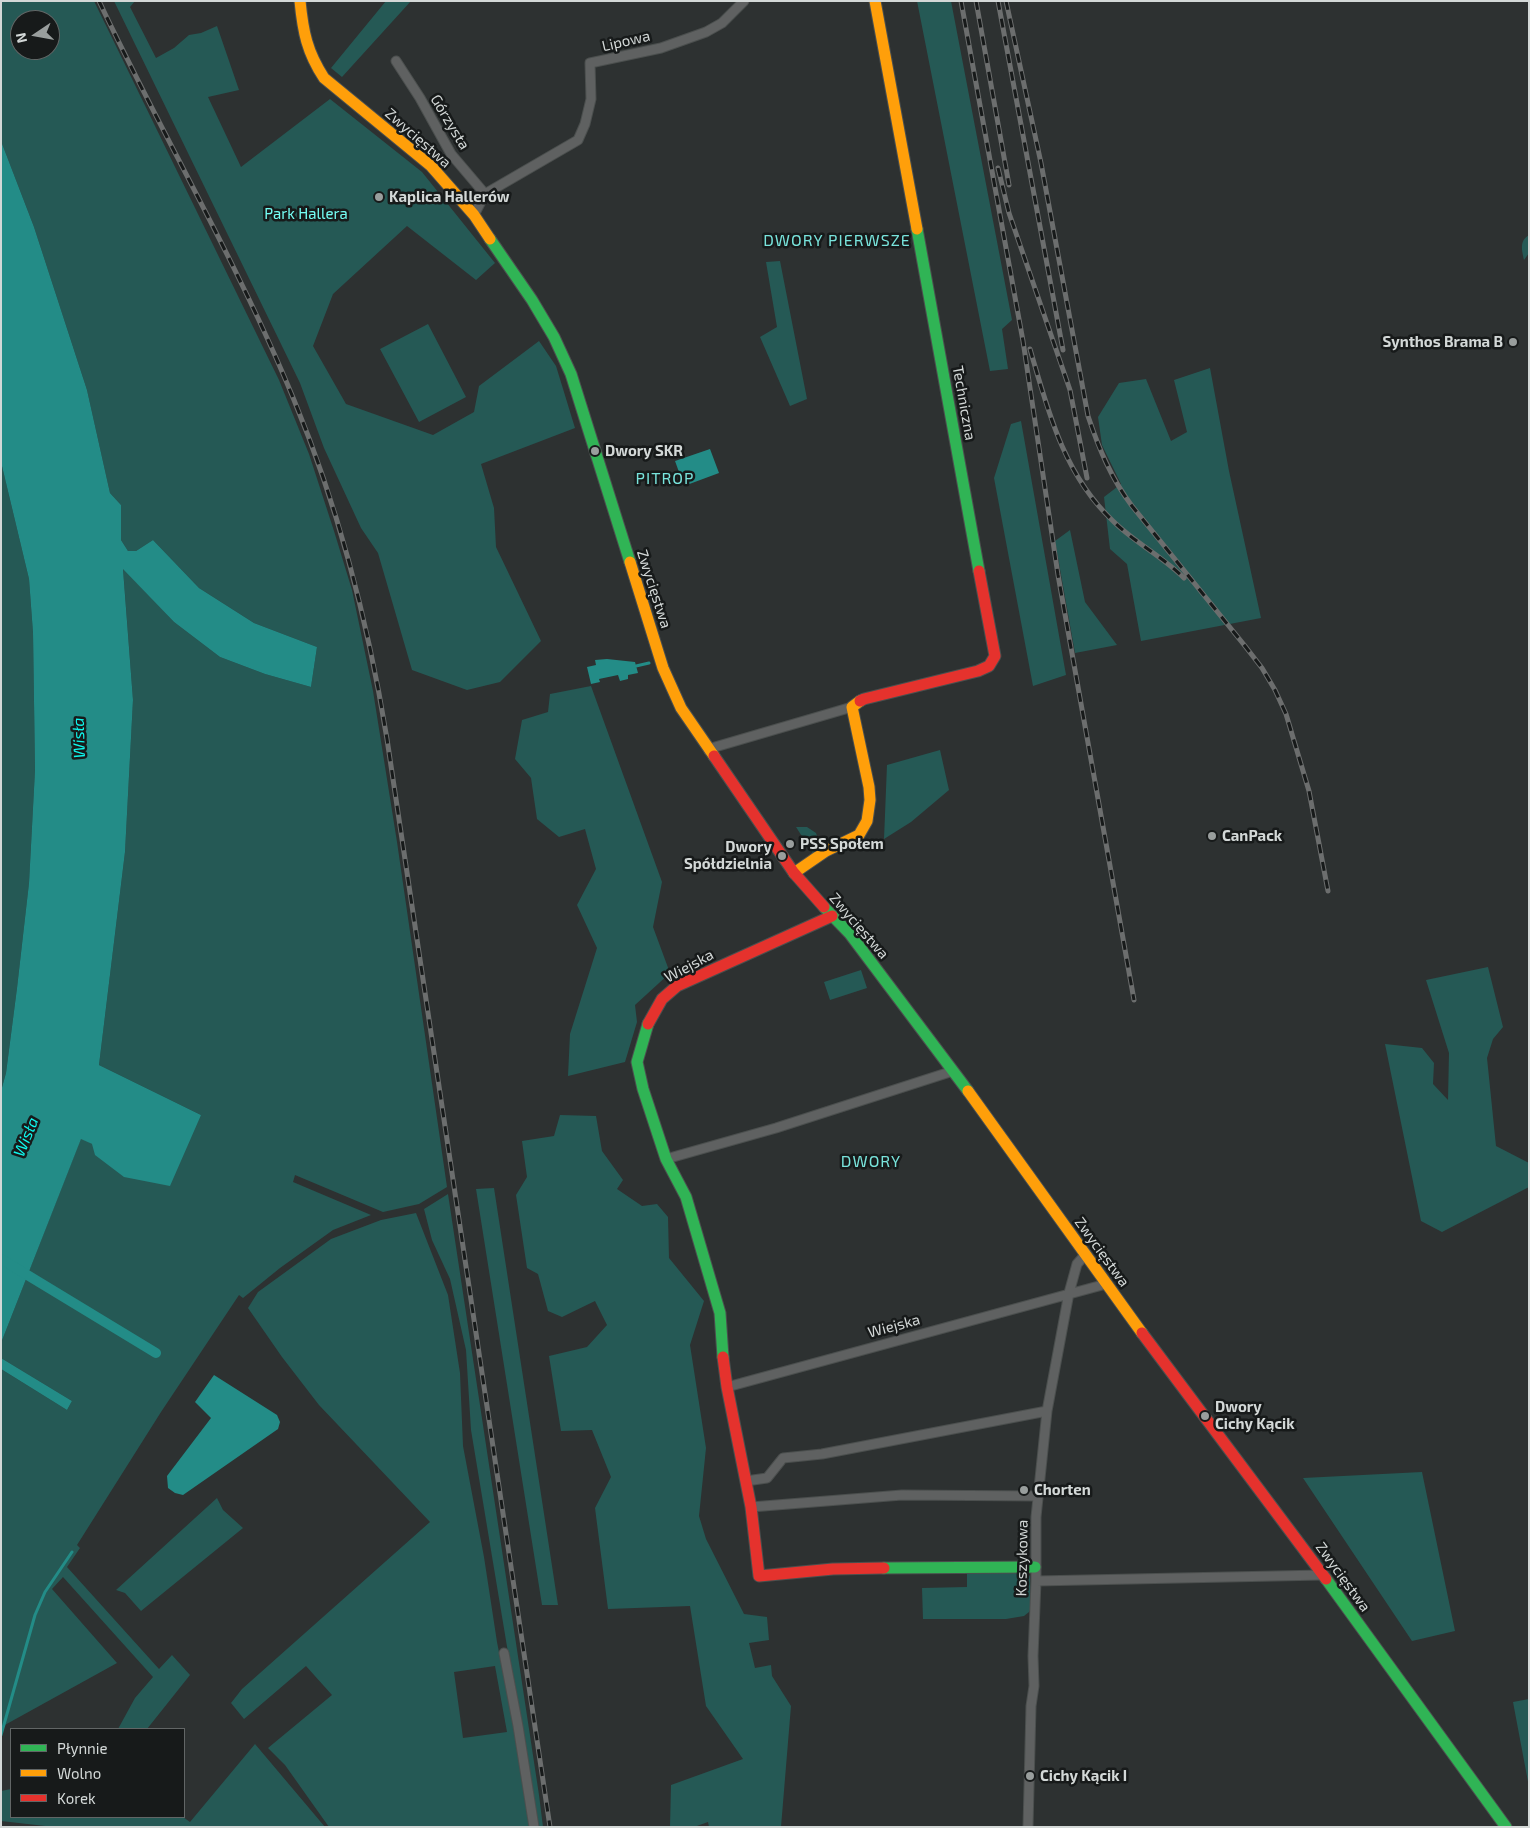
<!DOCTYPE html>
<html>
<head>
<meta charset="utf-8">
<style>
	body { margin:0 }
	#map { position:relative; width:1530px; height:1828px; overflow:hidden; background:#2d3131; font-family:"Exo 2",sans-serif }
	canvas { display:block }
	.frame { position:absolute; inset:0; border:2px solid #d3d8d7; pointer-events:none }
	.legend { position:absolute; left:10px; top:1728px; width:175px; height:90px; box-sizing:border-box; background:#171a1a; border:1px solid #626666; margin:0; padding:6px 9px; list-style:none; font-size:15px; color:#d3d8d7 }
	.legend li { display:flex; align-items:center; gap:10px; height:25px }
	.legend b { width:25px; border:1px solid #626666 }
	.north { position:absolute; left:10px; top:10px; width:50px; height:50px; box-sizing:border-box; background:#171a1a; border:1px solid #626666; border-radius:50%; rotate:258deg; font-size:14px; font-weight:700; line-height:20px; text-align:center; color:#d3d8d7 }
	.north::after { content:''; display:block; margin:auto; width:18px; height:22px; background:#999e9d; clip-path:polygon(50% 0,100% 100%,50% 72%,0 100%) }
</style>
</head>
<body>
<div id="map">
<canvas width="1530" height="1828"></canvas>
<div class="frame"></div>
<ul class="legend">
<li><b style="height:6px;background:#30b455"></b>Płynnie</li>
<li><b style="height:6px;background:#ff9f0a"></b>Wolno</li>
<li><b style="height:6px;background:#e5322d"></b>Korek</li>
</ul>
<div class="north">N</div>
</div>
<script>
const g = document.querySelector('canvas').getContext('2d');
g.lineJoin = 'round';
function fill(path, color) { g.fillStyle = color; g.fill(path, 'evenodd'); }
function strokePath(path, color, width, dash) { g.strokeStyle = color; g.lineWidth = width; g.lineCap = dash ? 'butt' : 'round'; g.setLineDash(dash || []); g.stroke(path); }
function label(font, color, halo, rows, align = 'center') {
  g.font = font + ' "Exo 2",sans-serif'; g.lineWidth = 5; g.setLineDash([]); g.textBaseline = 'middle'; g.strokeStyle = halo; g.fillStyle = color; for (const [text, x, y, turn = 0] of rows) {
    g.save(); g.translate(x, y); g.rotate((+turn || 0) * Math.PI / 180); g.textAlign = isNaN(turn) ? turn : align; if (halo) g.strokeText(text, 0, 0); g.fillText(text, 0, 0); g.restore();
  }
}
fill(new Path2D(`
	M1,1H94L279,380L309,454L334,531L352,590L373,691L397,842L447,1187L419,1204L383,1212L295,1175L293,1182L371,1215L333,1230L280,1268L243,1298L239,1295L161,1412L77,1545L80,1548L67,1567L159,1669L172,1655L190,1675L147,1729H118L135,1698L153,1677L63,1577L52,1589L117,1663L3,1726L1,1736V1369L67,1410L72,1401L1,1358V1343L81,1138L92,1144L201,1115L99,1065L125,852L133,700L123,568L174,622L220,657L265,674L311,687L317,647L254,623L199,588L153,540L136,551H128L121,540V505L110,493L87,390L34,227L1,141ZM20,20H50V50H20Z
	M114,1H135L130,7L156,58L174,48L189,35L201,33L217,26L239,90L208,97L241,167L330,99L422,172L495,263L476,280L407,226L333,294L313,346L346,404L433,435L474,412L479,386L539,341L556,366L575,428L481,464L494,508L496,547L541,641L500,682L467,690L412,670L378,553L361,528L324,448L300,383Z
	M386,1H411L342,77L331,68Z
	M917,1H951L1012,320L1002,329L1008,369L990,371Z
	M1529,235V253L1524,260C1522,250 1519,241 1529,235Z
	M780,261L807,399L790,406L760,337L777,327L766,262Z
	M428,324L466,397L419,422L380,349Z
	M1210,368L1229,471L1261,618L1141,641L1127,564L1110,549L1104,497L1121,484L1102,445L1098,417L1119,383L1146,379L1171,441L1187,432L1174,380Z
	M1021,421L1066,675L1033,686L994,478L1011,424Z
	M1,462L29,579L33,633L35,770L29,883L17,988L6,1073L1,1091Z
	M1070,530L1085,602L1117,645L1075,653L1055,541Z
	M591,686L662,882L653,927L670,973L635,1005L637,1022L625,1062L568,1076L570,1034L597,948L577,905L596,869L585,829L559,837L537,819L531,778L515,759L522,720L548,712L550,694Z
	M940,750L949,790L911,822L884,839L887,765Z
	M796,827H807L816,833C819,842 820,847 814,855Z
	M1488,967L1503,1027L1493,1039L1487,1058L1496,1146L1529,1163V1187L1442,1232L1421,1221L1385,1044L1422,1048L1434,1063L1433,1084L1448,1100L1449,1053L1426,980Z
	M861,970L867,988L830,1000L824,982Z
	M560,1115L596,1116L602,1151L623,1180L617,1189L642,1206L657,1204L668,1217L669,1258L704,1301L690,1345L706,1448L699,1516L706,1539L744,1614L767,1617L769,1640L749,1643L755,1668L771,1665L772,1676L791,1706L781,1827H709L708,1822L694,1827H670L671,1785L743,1759L706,1706L690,1606L608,1609L595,1508L611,1477L592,1430L561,1431L549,1356L587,1347L607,1325L595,1301L562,1317L548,1311L538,1274L527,1268L516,1195L527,1177L522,1141L554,1136Z
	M494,1188L558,1605H542L476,1189Z
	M448,1194L539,1795L543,1827H537L471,1430L466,1350L450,1279L432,1240L424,1209Z
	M416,1213L448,1295L460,1373L463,1446L484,1557L497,1642L527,1794L530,1817L529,1827H329L285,1765L268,1748L332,1695L306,1666L244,1719L231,1703L242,1689L430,1522L319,1405L282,1357L248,1308L258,1292L331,1239L381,1220ZM495,1666L507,1732L463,1738L454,1672Z
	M1422,1472L1455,1631L1412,1641L1303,1478Z
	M217,1498L223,1510L243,1528L141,1611L125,1593L116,1590Z
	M967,1570L1026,1572L1030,1576L1031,1608L1029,1612L1024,1616L1006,1619H923L922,1588L967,1587Z
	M1529,1699V1787L1513,1702Z
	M255,1744L325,1827H54L1,1821V1791L11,1789V1817H183L190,1822Z`), '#255955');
fill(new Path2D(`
	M1,141L34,227L87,390L110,493L121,505V540L128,551H136L153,540L199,588L254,623L317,647L311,687L265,674L220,657L174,622L123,569L133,700L125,852L99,1065L201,1115L170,1186L124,1177L95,1155L92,1144L81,1139L1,1343V1091L6,1073L17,988L29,883L35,770L33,633L29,579L1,462Z
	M710,449L719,473L684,486L675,461Z
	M607,659L635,662L638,673L628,675V679L620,681L618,675L599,679L600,682L591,684L587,667L596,665L595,660Z
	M1,1358L72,1401L67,1410L1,1369Z
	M214,1375L277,1415L280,1422L278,1429L183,1495L175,1493L168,1488L167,1476L211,1418L195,1402Z`), '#238c87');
strokePath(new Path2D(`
	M636,666L649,663
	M1,1735L35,1615L45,1592L72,1552`), '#238c87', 3);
strokePath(new Path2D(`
	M1,1259L156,1353`), '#238c87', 10);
const street = new Path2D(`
	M396,61L420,98L451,154L485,194
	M474,215L485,194L578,140L585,124L591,99L590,63L661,48L706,32L722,23L744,1
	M709,751L715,747L852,707
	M666,1159L776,1128L953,1071
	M727,1387L1106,1284
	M746,1481L767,1478L783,1458L822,1454L1047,1411
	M751,1507L902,1495L1038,1496
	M1036,1581L1323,1575
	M504,1653L518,1726L534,1827
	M1028,1827L1031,1706L1034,1686L1033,1656L1036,1581V1517L1047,1411L1069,1293L1077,1264L1085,1255`);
const fast = new Path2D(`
	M917,229L979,571
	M490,239L532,300L554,337L571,374L630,562
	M824,907L850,934L968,1091
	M648,1024L637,1062L643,1089L666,1159L686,1197L720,1313L723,1357
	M884,1568L1035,1567
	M1326,1579L1506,1827`);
const slow = new Path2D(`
	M300,1C303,32 307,52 324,78L431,166L474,215L490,239
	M875,1L917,229
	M630,562L663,668L681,708L714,756
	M794,873L826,851L859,835L867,821L870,800L869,787L852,707L860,701
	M968,1091L1142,1333`);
const jam = new Path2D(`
	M860,701L864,699L978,671L989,666L995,656L979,571
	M714,756L794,873L824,907
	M648,1024L662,999L677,986L832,916
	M1142,1333L1326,1579
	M723,1357L727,1387L751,1507L759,1576L833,1569L884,1568`);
strokePath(street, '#4b4f4e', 11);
strokePath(fast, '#4b4f4e', 13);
strokePath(slow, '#4b4f4e', 13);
strokePath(jam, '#4b4f4e', 13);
strokePath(street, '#5f6161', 9);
strokePath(fast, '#30b455', 11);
strokePath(slow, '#ff9f0a', 11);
strokePath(jam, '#e5322d', 11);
const rail = new Path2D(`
	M99,1C162,135 238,263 294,400C339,509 368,622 387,739L550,1827
	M961,1L1023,341L1058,575L1134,1000
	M976,1L1009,185
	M998,1L1063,350
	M1006,1L1041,163L1088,416C1099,449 1111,478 1132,506L1245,646L1262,668L1275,690L1286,714L1309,791L1328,891
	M998,168L1009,213L1070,390L1087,478
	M1030,349C1048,411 1064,475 1113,521C1135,543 1162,556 1184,578`);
strokePath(rail, '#6c6e6e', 5);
strokePath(rail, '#171a1a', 3, [9]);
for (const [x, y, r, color] of [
	[379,197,5,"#999e9d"],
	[1513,342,5,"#999e9d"],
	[595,451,5,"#999e9d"],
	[1212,836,5,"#999e9d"],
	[790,844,5,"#999e9d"],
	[782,856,5,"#999e9d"],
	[1205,1416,5,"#999e9d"],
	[1024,1490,5,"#999e9d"],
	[1030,1776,5,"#999e9d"]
]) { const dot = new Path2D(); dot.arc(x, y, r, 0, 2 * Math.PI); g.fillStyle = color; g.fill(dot); strokePath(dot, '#171a1a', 2); }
label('15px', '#d3d8d7', '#171a1a', [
	["Lipowa",626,41,-13],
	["Górzysta",450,122,59],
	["Zwycięstwa",418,138,41],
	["Techniczna",964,403,80],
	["Zwycięstwa",654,589,72],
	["Zwycięstwa",859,926,49],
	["Wiejska",689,966,-28],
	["Zwycięstwa",1102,1252,54],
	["Wiejska",894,1326,-15],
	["Koszykowa",1022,1558,-89],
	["Zwycięstwa",1343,1577,54]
]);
label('bold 15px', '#d3d8d7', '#171a1a', [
	["Kaplica Hallerów",389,197],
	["Synthos Brama B",1503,342,"right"],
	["Dwory SKR",605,451],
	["CanPack",1222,836],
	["PSS Społem",800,844],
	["Dwory",772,847,"right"],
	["Spółdzielnia",772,864,"right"],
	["Dwory",1215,1407],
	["Cichy Kącik",1215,1424],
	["Chorten",1034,1490],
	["Cichy Kącik I",1040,1776]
], 'left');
label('15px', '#74fdf4', '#171a1a', [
	["Park Hallera",306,214]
]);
g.letterSpacing = '1px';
label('16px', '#79e4dc', '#171a1a', [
	["DWORY PIERWSZE",837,241],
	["PITROP",665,479],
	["DWORY",871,1162]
]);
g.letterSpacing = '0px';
label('italic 16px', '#0ff7ed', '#171a1a', [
	["Wisła",79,738,-92],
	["Wisła",26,1137,-68]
]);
</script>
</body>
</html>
